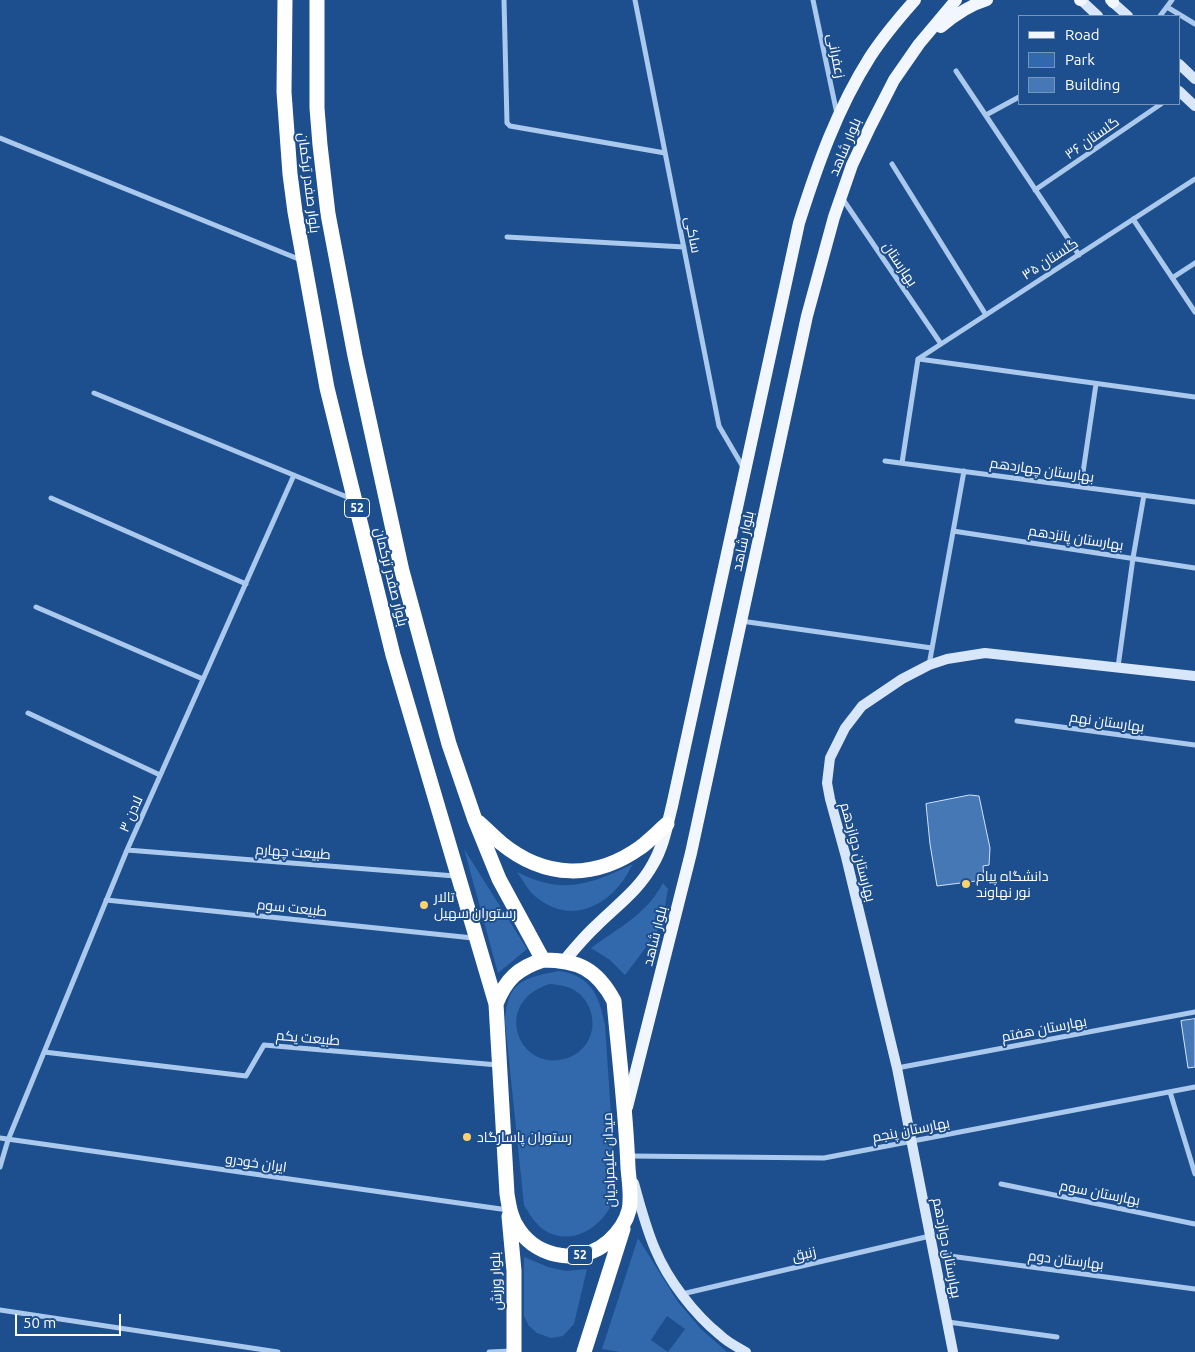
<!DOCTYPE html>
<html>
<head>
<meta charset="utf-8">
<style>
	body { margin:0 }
	#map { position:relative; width:1195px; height:1352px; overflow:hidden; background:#1d4f8e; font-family:Ubuntu,sans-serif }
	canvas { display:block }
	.legend { position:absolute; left:1018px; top:15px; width:162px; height:90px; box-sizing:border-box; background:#1d4f8e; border:1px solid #7795bb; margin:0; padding:6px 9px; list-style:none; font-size:15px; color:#fff }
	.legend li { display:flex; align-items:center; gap:10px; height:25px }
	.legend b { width:25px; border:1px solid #7795bb }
	.scale { position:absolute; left:15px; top:1314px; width:106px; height:22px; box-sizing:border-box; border:2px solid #fff; border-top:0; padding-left:6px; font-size:15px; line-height:18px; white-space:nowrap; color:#fff; -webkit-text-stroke:4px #1d4f8e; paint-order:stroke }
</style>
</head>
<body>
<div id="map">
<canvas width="1195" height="1352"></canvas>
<ul class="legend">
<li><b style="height:6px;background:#f2f7ff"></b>Road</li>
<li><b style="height:14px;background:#3169ac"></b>Park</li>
<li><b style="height:14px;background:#4678b6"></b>Building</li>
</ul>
<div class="scale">50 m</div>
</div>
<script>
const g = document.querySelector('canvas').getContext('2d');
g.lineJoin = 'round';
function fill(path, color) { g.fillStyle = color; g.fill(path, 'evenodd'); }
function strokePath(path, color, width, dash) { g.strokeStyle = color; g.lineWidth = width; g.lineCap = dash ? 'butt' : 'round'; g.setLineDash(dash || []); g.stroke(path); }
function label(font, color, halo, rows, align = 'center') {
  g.font = font + ' Ubuntu,Cairo,sans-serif'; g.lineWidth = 4; g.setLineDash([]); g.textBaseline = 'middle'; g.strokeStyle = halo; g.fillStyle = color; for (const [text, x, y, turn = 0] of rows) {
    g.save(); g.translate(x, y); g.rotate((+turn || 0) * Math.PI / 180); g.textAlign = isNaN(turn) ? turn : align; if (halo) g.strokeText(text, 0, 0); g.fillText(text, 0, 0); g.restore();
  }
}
fill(new Path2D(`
	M464,849L527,949L498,973Z
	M633,864C628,872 624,881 618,887C595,913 564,920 536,897C528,891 523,880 517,872C563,895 589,885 633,864Z
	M663,883L668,889L664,912L656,934L625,975L610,960L591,948C619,927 646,915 663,883Z
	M559,971C592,976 599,996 605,1025L616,1191C610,1224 570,1252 540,1227C533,1220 529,1213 524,1205L505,1022C507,981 523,978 559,971ZM550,984C558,985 565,985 572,989C591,998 598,1024 588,1041C583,1050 574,1057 564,1059C517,1071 492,1001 550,984Z
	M638,1238L678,1302L701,1329L727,1352H668L685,1329L667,1316L651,1340L668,1352H620L602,1349Z
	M524,1257L548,1267L566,1271L587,1269L574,1324L563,1336L551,1338L537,1333L529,1326L524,1316Z`), '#3169ac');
const building = new Path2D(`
	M970,795L979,796L990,848L989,865L983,866L984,880L937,886L930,844L926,804Z
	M1195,1019V1067L1188,1068L1181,1021Z`);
fill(building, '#4678b6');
strokePath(building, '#d1e3f9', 1);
strokePath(new Path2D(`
	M504,0L507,123L510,126L665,153
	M635,0L719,426L743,467
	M813,0L837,114
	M1167,7L1195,24
	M1160,16L1172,0
	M956,71L1079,255
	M986,115L1019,97
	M0,138L301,260
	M892,164L986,315
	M1035,190L1161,104
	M842,198L941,344
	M1133,219L1195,312
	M507,237L684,247
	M1172,278L1195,263
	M918,359L1195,179
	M919,359L1195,397
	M94,393L352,499
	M885,461L1195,502
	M902,463L918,359
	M1081,486L1096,384
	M51,498L246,584
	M953,531L1195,568
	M36,607L203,679
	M741,621L932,648
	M929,665L964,471
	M1118,667L1133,558L1144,495
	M28,713L160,775
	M1017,721L1195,745
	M127,850L455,876
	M106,900L473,938
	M44,1052L246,1076L264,1045L498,1065
	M897,1068L1195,1012
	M1170,1092L1195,1174
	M0,1138L508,1210
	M630,1156L824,1158L1195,1087
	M0,1167L8,1140L127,850L294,475
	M1001,1184L1195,1224
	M935,1254L1195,1289
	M682,1294L930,1236
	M0,1310L278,1352
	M948,1322L1057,1337
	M489,1352L513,1351`), '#abc9ed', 5);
strokePath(new Path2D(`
	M1081,0L1098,16
	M1110,0L1128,16
	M1179,64L1195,79
	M1179,91L1195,106
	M634,1183C640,1205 646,1228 655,1249C668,1280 694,1314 720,1335C727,1342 737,1347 746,1352
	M953,1352L897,1068L846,857L830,799L827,783L830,758L845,728L862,706L902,679L929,665L947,659L985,653L1195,676`), '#d8e6f9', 10);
strokePath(new Path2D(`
	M1080,0H1081
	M1112,0L1113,2
	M941,27C955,15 970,5 987,0
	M565,960C575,948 585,936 596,926C616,906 639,890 653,864C663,847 667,826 672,806L799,223C817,166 837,109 870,57C883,37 899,18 915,0
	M627,1107L691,853L807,316L834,217L852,165L870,127L894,80L919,44L956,0`), '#f2f7ff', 12);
strokePath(new Path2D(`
	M285,0L284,92L290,174L295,212L327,388L393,655L496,1004
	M317,0V108L320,145L328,214L355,356L402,571L449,744L475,820L499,879L543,960
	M478,822C486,829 493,836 501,843C545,879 595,880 641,847C650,840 659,831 667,824
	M543,960C578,960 597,969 614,1001C619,1057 626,1112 628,1168C629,1181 632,1197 629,1210C626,1222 618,1233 609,1241C582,1265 539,1259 519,1230C511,1219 509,1207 507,1194L496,1004C506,979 518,968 543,960Z
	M509,1216L514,1271V1352
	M584,1352L623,1229`), '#fff', 15);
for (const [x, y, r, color] of [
	[966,884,5,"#fcd26a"],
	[424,905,5,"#fcd26a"],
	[467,1137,5,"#fcd26a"]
]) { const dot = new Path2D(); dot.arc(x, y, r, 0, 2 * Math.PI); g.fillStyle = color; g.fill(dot); strokePath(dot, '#1d4f8e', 2); }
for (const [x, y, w] of [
	[357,508,25],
	[580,1255,25]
]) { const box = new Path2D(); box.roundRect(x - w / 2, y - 9.5, w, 19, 4); g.fillStyle = '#1d4f8e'; g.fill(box); strokePath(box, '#fff', 1); }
label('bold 12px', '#fff', null, [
	["52",357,508],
	["52",580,1255]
]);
label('14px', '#fff', '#1d4f8e', [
	["زعفرانی",836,56,79],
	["گلستان ۳۶",1092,138,-35],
	["بلوار شاهد",845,147,-67],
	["بلوار صفدر ترکمان",309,183,83],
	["ساکی",693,235,79],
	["گلستان ۳۵",1050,259,-33],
	["بهارستان",900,264,56],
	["بهارستان چهاردهم",1042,470,8],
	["بهارستان پانزدهم",1076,538,9],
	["بلوار شاهد",743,541,-78],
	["بلوار صفدر ترکمان",391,577,76],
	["بهارستان نهم",1107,722,8],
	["لادن ۳",131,814,-66],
	["طبیعت چهارم",293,852,4],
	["بهارستان دوازدهم",858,852,75],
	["طبیعت سوم",292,908,6],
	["بلوار شاهد",655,936,-76],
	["بهارستان هفتم",1044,1029,-11],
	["طبیعت یکم",308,1038,5],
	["بهارستان پنجم",911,1130,-11],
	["میدان علیمرادیان",609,1160,-92],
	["ایران خودرو",256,1163,8],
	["بهارستان سوم",1100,1193,11],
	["بهارستان دوازدهم",947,1248,79],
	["زنبق",804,1254,-13],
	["بهارستان دوم",1066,1260,7],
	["بلوار ورزش",496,1281,-92]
]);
label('14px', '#fff', '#1d4f8e', [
	["دانشگاه پیام",976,876],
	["نور نهاوند",976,892],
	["تالار",434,897],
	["رستوران سهیل",434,913],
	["رستوران پاسارگاد",477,1137]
], 'left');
</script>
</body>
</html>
